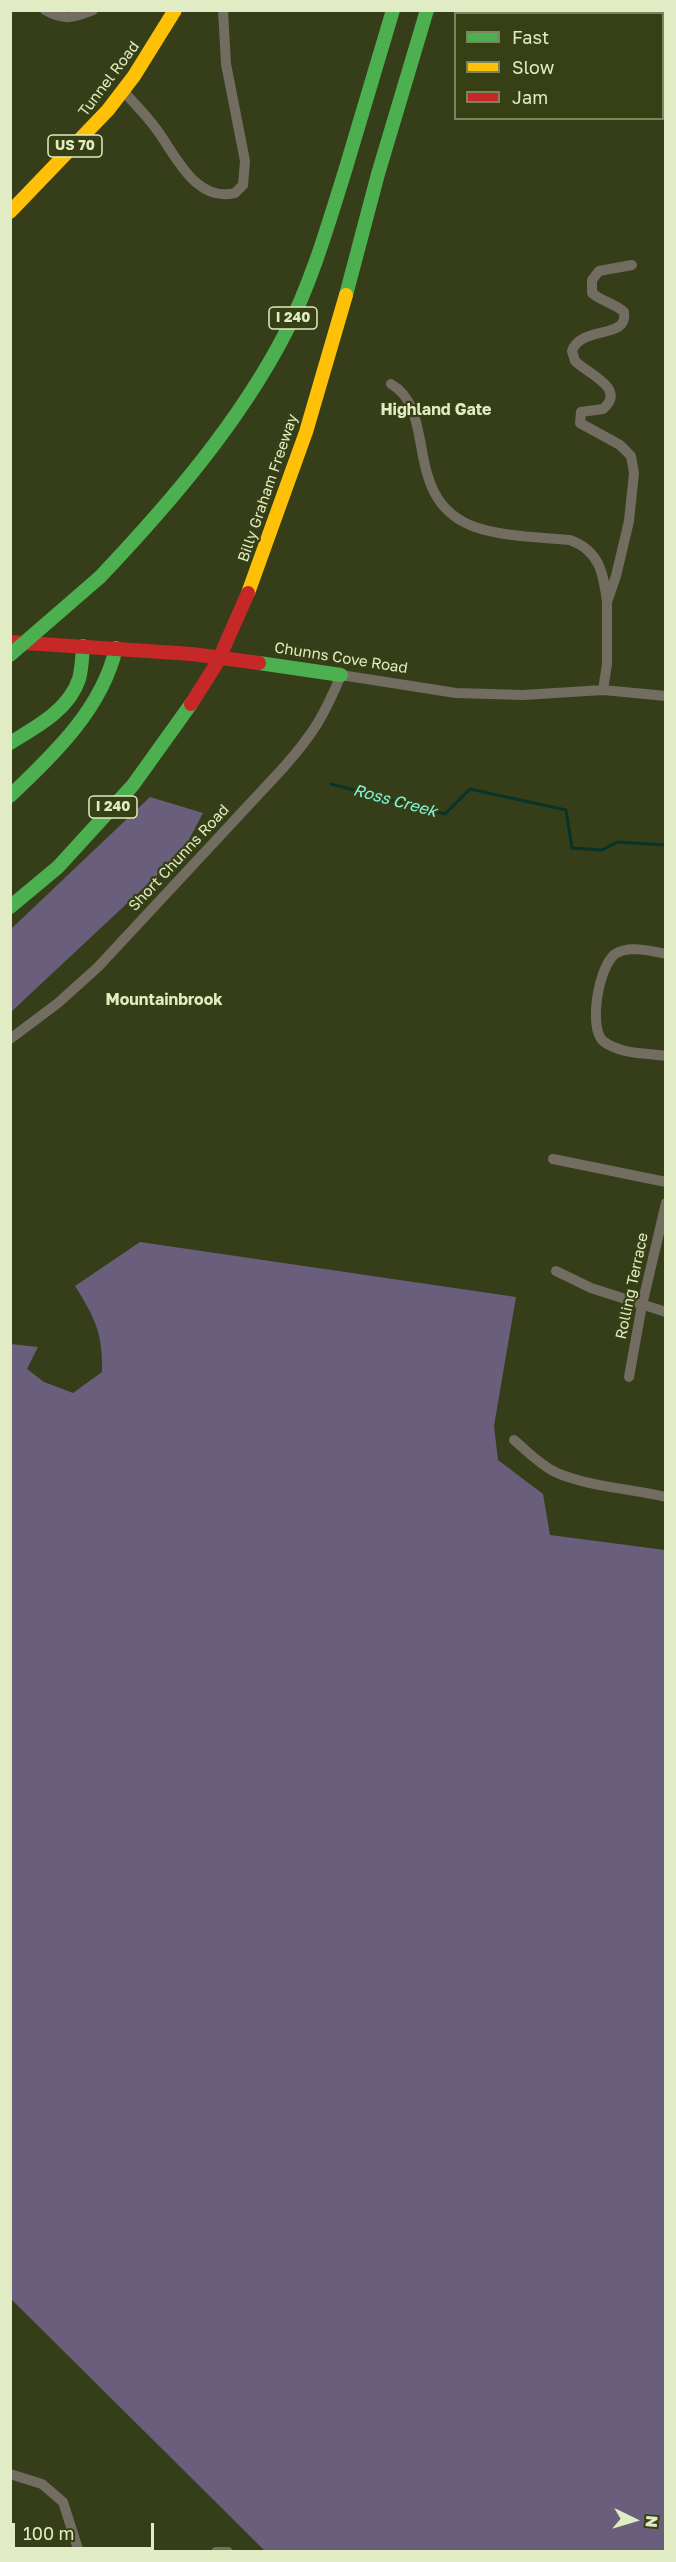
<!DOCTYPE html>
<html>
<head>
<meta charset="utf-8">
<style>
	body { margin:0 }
	#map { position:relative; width:676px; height:2562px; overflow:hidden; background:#363d19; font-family:"Golos Text",sans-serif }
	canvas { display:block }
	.frame { position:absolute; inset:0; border:12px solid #e1ecc4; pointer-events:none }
	.legend { position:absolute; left:454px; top:12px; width:210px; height:108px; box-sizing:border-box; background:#374015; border:2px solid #7b855b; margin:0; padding:8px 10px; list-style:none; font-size:18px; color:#e1ecc4 }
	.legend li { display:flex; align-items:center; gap:12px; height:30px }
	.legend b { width:30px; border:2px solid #7b855b }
	.north { position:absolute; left:604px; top:2490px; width:60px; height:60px; -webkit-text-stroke:4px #374015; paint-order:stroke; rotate:95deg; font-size:16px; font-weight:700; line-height:24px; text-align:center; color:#e1ecc4 }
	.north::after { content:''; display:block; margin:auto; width:21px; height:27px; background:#e1ecc4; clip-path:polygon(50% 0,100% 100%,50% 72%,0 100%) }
	.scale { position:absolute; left:12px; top:2523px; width:142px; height:27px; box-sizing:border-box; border:3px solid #e1ecc4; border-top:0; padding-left:8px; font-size:18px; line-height:21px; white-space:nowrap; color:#e1ecc4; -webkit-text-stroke:4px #374015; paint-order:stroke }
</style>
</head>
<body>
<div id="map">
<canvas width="676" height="2562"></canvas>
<div class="frame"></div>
<ul class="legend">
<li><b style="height:8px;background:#4caf50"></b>Fast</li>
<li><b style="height:8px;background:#ffc107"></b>Slow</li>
<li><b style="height:8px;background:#c62828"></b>Jam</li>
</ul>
<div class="north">N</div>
<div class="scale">100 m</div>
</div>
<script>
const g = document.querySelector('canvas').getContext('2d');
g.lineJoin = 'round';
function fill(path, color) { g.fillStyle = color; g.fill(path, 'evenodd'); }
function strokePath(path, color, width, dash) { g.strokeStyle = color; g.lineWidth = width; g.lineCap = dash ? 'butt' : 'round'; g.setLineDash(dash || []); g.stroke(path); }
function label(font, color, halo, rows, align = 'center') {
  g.font = font + ' "Golos Text",sans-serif'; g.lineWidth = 4.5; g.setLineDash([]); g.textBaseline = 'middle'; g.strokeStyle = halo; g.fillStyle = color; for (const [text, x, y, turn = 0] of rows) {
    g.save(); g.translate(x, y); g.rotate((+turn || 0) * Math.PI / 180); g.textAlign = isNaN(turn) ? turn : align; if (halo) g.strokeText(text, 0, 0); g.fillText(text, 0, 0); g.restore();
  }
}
fill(new Path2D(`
	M150,797L203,813L183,851L11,1012V929Z
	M140,1242L516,1297L494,1426L498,1460L543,1494L550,1535L665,1550V2551H265L11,2299V1344L38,1347L27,1369L44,1382L73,1393L102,1372C103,1333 95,1318 75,1286Z`), '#695f7c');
strokePath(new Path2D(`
	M331,784L445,814L470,789L566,810L572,848L602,850L617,842L666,845`), '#083329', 3);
strokePath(new Path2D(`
	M45,10C64,21 73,18 93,10
	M662,67L666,68
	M123,91C135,104 147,116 157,130C176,156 196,203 235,193L243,185L245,161L226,64L223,10
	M391,384C439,411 400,500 475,527C504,537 539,537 570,540C600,551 603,573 607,601
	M603,690L607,664V602L616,576L629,521L634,473L631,456L620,445L580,423L581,412L603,409C627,388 588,374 575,361L572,351C581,325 629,340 624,312C615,303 602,302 592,293V280L599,271L632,265
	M666,954C652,951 628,945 615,954C599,966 588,1027 603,1041C619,1054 646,1053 666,1056
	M10,1039L58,1003L98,967L284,767C313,734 324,716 341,675L456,693L523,695L603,690L666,696
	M553,1159L666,1182
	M556,1271L591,1288L666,1312
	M629,1377L642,1305L666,1203
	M514,1440C527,1451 539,1464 555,1472C585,1486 632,1489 666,1497
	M10,2474L42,2484L63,2502L79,2552
	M216,2552H228`), '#736c60', 10);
strokePath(new Path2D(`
	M346,295L378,174L427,10
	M100,577C170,503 239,423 286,332C312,281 328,225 345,171C361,117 377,64 393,10
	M259,663L341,675
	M10,743C36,727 69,710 79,679C82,669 82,657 83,646
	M10,796C54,754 102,709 116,648
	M10,907L58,867L133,785L191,704`), '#4caf50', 14);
strokePath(new Path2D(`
	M10,212L108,110L134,76L175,10
	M248,593L306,432L346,295`), '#ffc107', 14);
strokePath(new Path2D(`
	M10,642L192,654L259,663`), '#c62828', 14);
strokePath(new Path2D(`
	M10,655L100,577`), '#4caf50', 14);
strokePath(new Path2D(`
	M191,704L217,663L248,593`), '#c62828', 14);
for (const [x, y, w] of [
	[75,146,54],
	[293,318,48],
	[113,807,48]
]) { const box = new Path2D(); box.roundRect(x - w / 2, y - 11, w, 22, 4.5); g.fillStyle = '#374015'; g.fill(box); strokePath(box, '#e1ecc4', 1.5); }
label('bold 14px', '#e1ecc4', null, [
	["US 70",75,146],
	["I 240",293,318],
	["I 240",113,807]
]);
label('15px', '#e1ecc4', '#374015', [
	["Tunnel Road",109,79,-53],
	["Billy Graham Freeway",268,488,-71],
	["Chunns Cove Road",341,658,9],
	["Short Chunns Road",179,858,-47],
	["Rolling Terrace",632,1286,-78]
]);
label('bold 16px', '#e1ecc4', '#374015', [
	["Highland Gate",436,410],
	["Mountainbrook",164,1000]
]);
label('italic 16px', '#80f6e0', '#374015', [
	["Ross Creek",395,801,15]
]);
</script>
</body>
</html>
